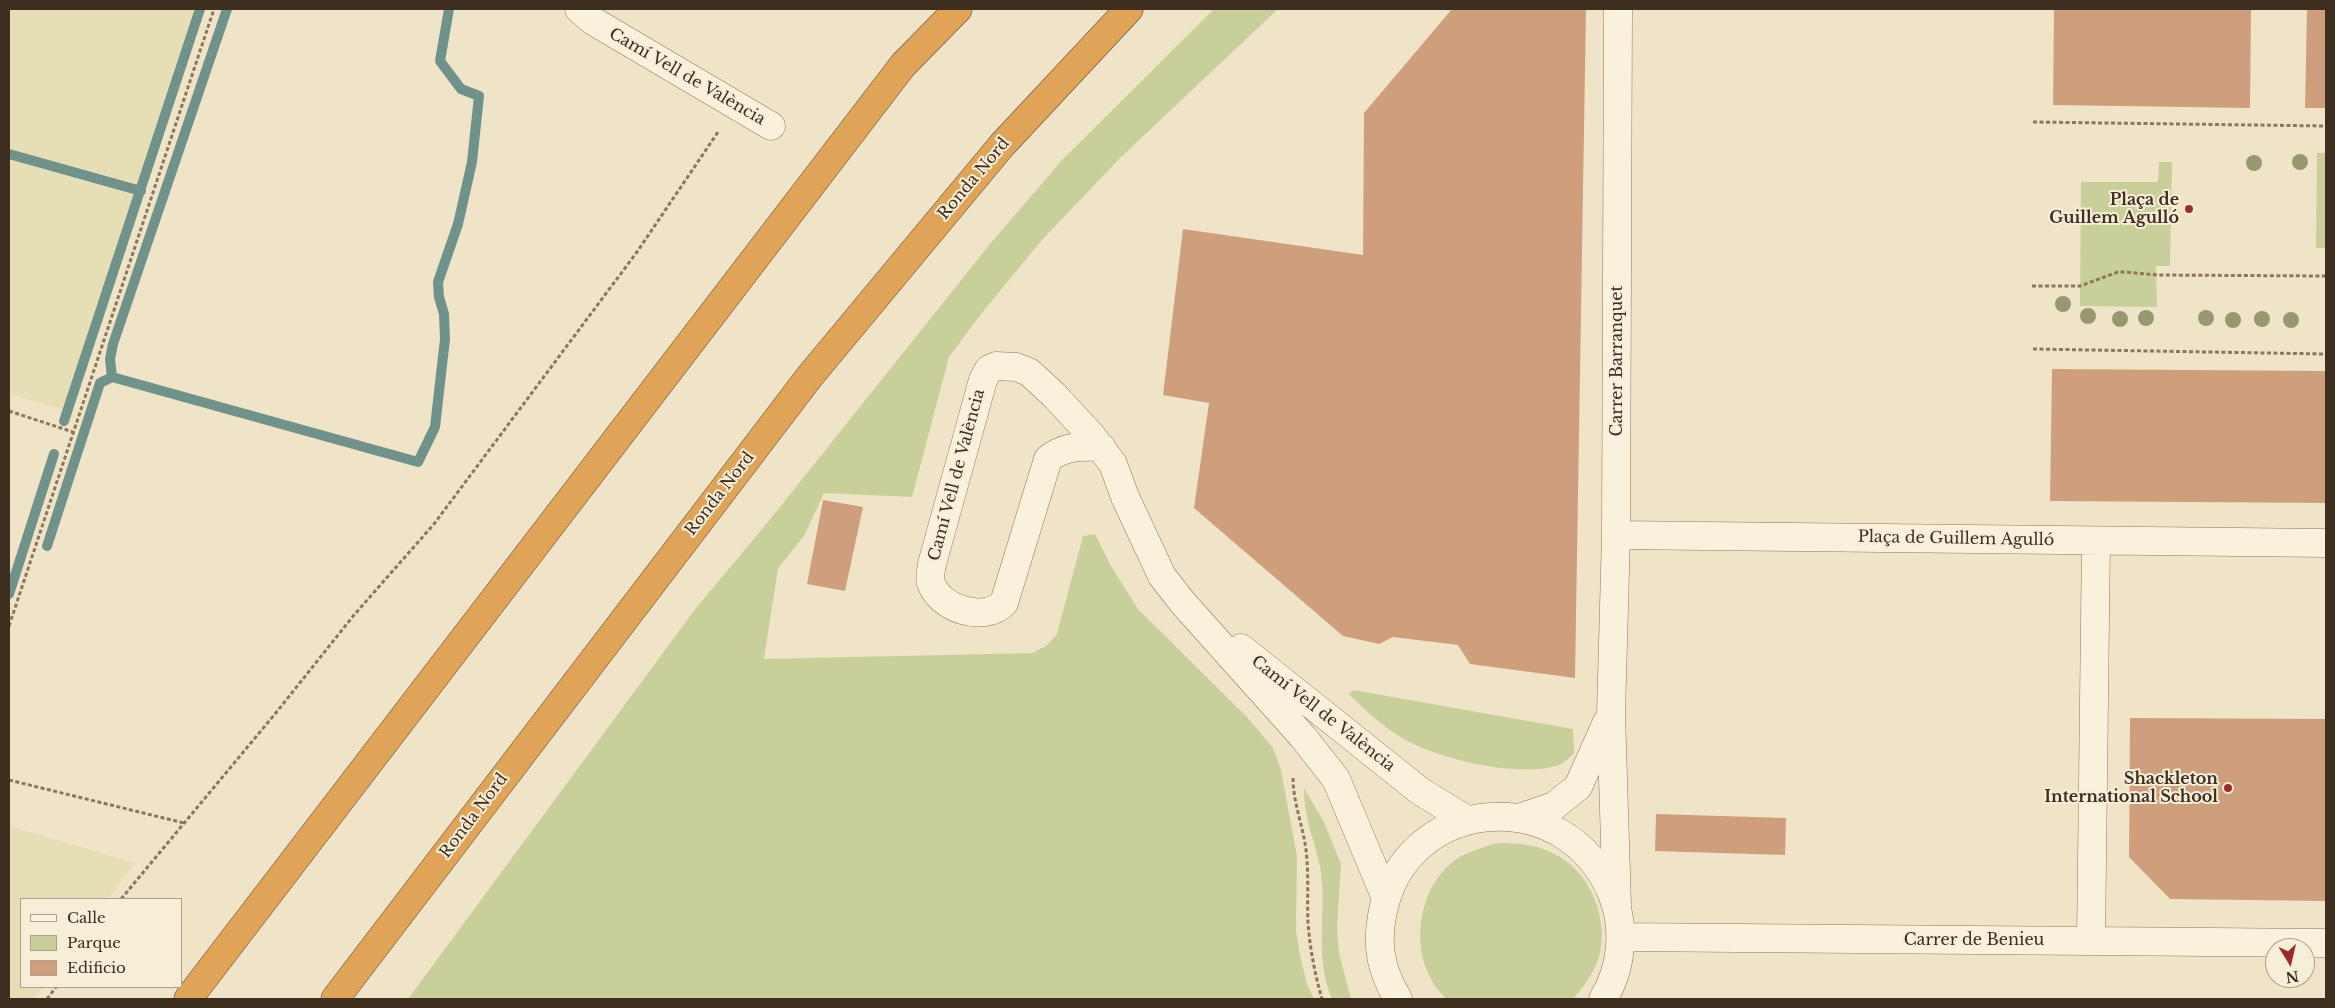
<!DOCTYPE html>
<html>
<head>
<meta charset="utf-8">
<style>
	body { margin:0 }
	#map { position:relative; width:2335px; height:1008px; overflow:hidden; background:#f0e4c8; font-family:"Libre Baskerville",serif }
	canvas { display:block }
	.frame { position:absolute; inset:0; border:10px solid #3d2e20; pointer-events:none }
	.legend { position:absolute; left:20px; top:898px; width:162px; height:90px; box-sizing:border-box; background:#f7eed8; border:1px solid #ada18e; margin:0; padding:6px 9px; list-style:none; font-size:15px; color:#3d2e20 }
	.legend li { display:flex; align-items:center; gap:10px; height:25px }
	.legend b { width:25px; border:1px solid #ada18e }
	.north { position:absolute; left:2265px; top:938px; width:50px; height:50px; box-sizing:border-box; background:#f7eed8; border:1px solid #ada18e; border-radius:50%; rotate:171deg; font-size:14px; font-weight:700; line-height:20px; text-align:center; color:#3d2e20 }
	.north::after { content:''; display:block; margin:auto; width:18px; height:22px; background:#9e2a2b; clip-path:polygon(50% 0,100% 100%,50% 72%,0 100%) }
</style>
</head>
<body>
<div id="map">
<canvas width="2335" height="1008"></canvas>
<div class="frame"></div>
<ul class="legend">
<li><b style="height:6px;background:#faf1dc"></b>Calle</li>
<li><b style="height:14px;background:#c9cf9b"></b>Parque</li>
<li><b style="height:14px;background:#cf9f7d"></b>Edificio</li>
</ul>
<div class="north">N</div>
</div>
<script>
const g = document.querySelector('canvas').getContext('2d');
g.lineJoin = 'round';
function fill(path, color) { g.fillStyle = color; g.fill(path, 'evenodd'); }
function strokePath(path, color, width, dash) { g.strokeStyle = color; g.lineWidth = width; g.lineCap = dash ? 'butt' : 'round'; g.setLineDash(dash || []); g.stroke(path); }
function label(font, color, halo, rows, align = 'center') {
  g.font = font + ' "Libre Baskerville",serif'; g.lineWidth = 4; g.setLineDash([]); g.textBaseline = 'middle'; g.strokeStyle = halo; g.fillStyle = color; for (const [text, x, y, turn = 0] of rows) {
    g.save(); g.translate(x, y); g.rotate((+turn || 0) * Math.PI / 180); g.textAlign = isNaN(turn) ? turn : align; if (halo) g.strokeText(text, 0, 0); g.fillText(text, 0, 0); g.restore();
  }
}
fill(new Path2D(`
	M9,9H200L141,191L64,410L9,394Z
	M9,826L135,863L108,899H21V987H43L33,999H9Z`), '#e6deb5');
fill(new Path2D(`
	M1214,9H1278L1120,158L1042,240L981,314L949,357L912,497L824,493L804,536L778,568L764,659L1032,653L1046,646L1057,634L1083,536L1095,534L1111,566L1138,609L1247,717L1273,748L1281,770L1297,856L1296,930L1300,955L1307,984L1314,999H408L696,608L768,522L990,244L1063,159Z
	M2317,153H2326V248H2316Z
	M2159,162H2172L2170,266H2156L2157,307L2080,306L2081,182H2158Z
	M1353,690L1573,729L1574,753C1569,758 1565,762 1559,765C1520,779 1432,758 1399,736C1383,726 1362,708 1349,694Z
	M1304,788L1324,822L1341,864L1337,927L1339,953L1351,999H1332C1313,953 1328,913 1320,867C1315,841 1303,815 1304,788Z
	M1498,843C1520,843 1541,845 1560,857C1592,876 1609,921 1599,957C1594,973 1583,987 1573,999H1447C1407,964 1413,888 1458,858C1470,851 1484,847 1498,843Z`), '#c9cf9b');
strokePath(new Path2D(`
	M9,154L141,191
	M112,377L110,359L113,344L227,9
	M64,421L200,9
	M47,546L100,383L112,377L418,462L435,427L445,339L444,314L439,297L438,282L458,224L472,162L479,96L461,89L440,61L449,9
	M9,594L54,454`), '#6f938a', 10);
fill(new Path2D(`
	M1452,9H1586L1575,678L1470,664L1458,645L1393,637L1379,644L1343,636L1194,508L1209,403L1163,395L1183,229L1363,255L1364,113Z
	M2054,9H2251L2250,108L2053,105Z
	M2307,9H2326V108H2305Z
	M2052,369L2326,371V503L2050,501Z
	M823,500L863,507L845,591L807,584Z
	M2130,718L2326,719V901L2170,899L2129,857Z
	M1656,814L1786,818L1785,855L1655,851Z`), '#cf9f7d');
const minor = new Path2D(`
	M579,9L593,21L771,126
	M1101,447C1081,446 1064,446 1048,459L1004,603C984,623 940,609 931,583C929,578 931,570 932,564L983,380L989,369L996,366L1016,367L1029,372L1054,395L1091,435L1113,464L1125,497L1162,576L1183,603L1303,737L1336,779L1385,896
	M1616,535L2326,543
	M1241,648L1420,791L1467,820
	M1522,817L1554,806L1578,787L1607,722
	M1617,906L1611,714L1616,535L1618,9
	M1621,937L2326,943
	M2091,941L2096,541
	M1398,999C1382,972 1376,948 1382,916C1403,795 1566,781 1612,894C1626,927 1622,969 1603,999`);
const highway = new Path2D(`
	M188,999L903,65L958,9
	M335,999L810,376L1002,145L1129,9`);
strokePath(minor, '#8d765c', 29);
strokePath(highway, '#5b4430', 29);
strokePath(new Path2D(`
	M2033,122L2326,126
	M2032,286H2080L2118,272H2125L2157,275L2326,276
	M2033,349L2326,354
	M9,411L73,432
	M9,626L214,9
	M1293,778C1293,802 1303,826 1306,850C1309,875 1307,899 1308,923C1310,949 1315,975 1322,999
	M9,780L184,823
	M121,899L275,714L354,615L434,524L637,252L718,132
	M47,999L56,987`), '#8d765c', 3, [4, 2.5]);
strokePath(minor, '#faf1dc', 28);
strokePath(highway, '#e0a458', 28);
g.fillStyle = '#96986f';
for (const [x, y] of [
	[2300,162],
	[2254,163],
	[2063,304],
	[2088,316],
	[2146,318],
	[2206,318],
	[2120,319],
	[2262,319],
	[2233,320],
	[2291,320]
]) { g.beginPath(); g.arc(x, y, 8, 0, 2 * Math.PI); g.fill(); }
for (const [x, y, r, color] of [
	[2189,209,5,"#9e2a2b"],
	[2228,788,5,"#9e2a2b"]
]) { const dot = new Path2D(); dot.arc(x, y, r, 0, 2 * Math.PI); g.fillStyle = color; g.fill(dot); strokePath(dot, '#f7eed8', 2); }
label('16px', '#3d2e20', '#f7eed8', [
	["Camí Vell de València",687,77,30],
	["Ronda Nord",974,179,-50],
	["Carrer Barranquet",1617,361,-90],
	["Camí Vell de València",957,475,-75],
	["Ronda Nord",720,494,-52],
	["Plaça de Guillem Agulló",1956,539,1],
	["Camí Vell de València",1323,714,38],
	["Ronda Nord",474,816,-53],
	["Carrer de Benieu",1974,940]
]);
label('bold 16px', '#3d2e20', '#f7eed8', [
	["Plaça de",2179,200],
	["Guillem Agulló",2179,218],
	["Shackleton",2218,779],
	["International School",2218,797]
], 'right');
</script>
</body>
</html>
